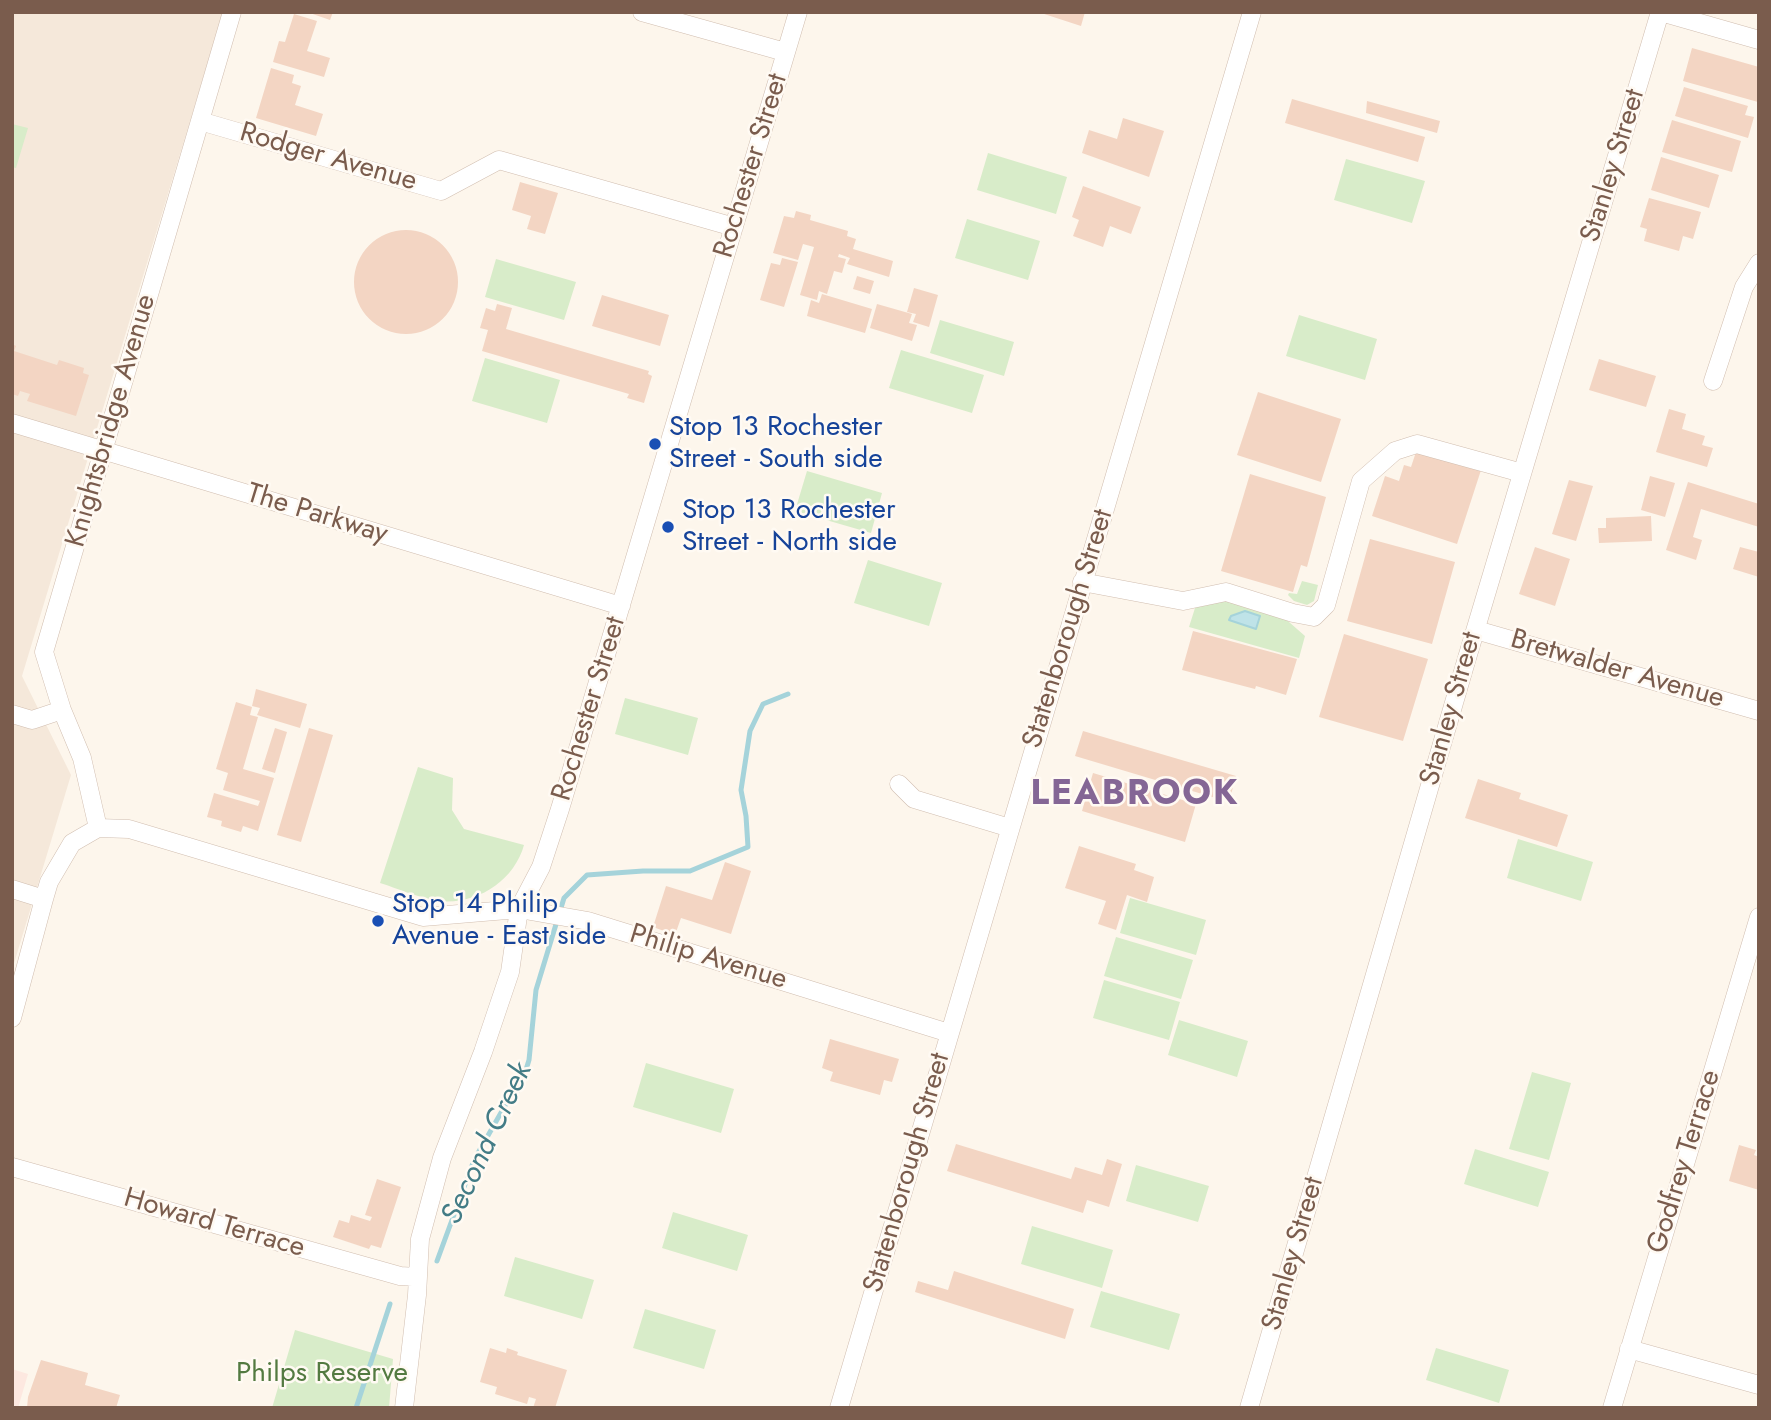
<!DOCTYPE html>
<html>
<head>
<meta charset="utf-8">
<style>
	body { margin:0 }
	#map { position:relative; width:1771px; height:1420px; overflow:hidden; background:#fdf6ec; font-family:Jost,sans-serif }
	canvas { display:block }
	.frame { position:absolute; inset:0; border:14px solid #7a5c4d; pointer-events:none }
</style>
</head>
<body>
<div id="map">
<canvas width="1771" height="1420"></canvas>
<div class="frame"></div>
</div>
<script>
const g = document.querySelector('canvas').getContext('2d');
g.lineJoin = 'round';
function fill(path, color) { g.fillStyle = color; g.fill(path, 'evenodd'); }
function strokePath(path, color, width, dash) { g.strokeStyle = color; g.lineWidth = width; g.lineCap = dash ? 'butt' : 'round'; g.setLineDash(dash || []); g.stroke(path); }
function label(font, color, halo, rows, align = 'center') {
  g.font = font + ' Jost,sans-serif'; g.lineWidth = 5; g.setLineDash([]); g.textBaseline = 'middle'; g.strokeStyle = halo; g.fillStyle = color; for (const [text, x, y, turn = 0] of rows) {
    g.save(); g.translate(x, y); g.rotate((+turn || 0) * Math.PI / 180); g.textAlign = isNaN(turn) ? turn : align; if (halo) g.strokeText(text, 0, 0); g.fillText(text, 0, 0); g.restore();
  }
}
fill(new Path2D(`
	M12,12H223L22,676L71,775L12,970Z`), '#f5e8da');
fill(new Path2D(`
	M12,1369L28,1374L18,1408H12Z`), '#fde8e0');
fill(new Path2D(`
	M12,124L28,128L16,168L12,167Z
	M988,153L1067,177L1056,214L977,190Z
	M1346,159L1425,181L1412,223L1334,200Z
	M967,219L1040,241L1028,280L955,258Z
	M496,259L576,282L564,320L485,297Z
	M1299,315L1377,339L1365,380L1286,356Z
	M940,320L1014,342L1004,376L930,353Z
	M901,350L984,375L972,413L889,388Z
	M485,358L560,380L547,423L472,401Z
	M807,471L882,493L871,533L795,511Z
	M868,560L942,583L929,626L854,603Z
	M1302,581L1318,585L1314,601L1307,605L1294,601L1288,595L1289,593L1297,594Z
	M1226,600L1281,615L1305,636L1299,658L1189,627L1195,608L1208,603Z
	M625,698L698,718L688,755L615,734Z
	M418,767L453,778L452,810L464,829L524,845C514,881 477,905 439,901C419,898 399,889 380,883Z
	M1518,839L1593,862L1581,901L1507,878Z
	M1130,898L1206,920L1196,955L1120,933Z
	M1116,937L1193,960L1181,999L1104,976Z
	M1104,980L1180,1002L1169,1040L1093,1018Z
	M1179,1020L1248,1041L1237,1077L1168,1055Z
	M646,1063L734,1089L721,1133L633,1107Z
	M1532,1072L1571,1083L1549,1160L1509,1149Z
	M1475,1149L1549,1172L1538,1207L1464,1184Z
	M1136,1165L1209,1186L1198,1222L1126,1201Z
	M673,1212L748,1235L737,1271L662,1248Z
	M1032,1226L1113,1250L1102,1288L1021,1264Z
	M515,1257L594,1280L582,1319L504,1296Z
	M1101,1291L1180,1314L1169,1350L1090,1327Z
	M645,1309L716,1330L704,1369L633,1348Z
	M295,1330L393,1359L389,1408H272Z
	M1436,1348L1509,1370L1499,1403L1426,1380Z`), '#d8ecc9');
const water = new Path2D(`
	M1245,611L1260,616L1256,629L1229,620L1231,616Z`);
fill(water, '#bfe3e8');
strokePath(water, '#a5d3da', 2);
strokePath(new Path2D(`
	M437,1261L474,1160L510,1097L520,1089L529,1060L536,990L564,898L587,875L643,871H690L748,847L746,816L741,790L750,731L763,704L788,694
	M356,1408L390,1304`), '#a5d3da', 5);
fill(new Path2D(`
	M307,12H333L330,20Z
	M1038,12H1085L1081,26Z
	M294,14L317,21L307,51L330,58L324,77L273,62L279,41L285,42Z
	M1692,48L1759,67L1758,102L1683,81Z
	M271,68L294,75L292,83L301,86L295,105L323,114L316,136L256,118Z
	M1684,87L1748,106L1745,115L1754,117L1748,138L1675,116Z
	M1292,99L1425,137L1418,162L1285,123Z
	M1367,101L1440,121L1437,133L1366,113Z
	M1123,118L1164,131L1149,177L1082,153L1089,130L1117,139Z
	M1672,120L1741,141L1732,172L1662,152Z
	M1661,157L1719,175L1709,208L1651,190Z
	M520,182L558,193L545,234L527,229L531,216L512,210Z
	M1083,186L1141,207L1131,234L1110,226L1103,247L1073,236L1079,220L1072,217Z
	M1649,198L1701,212L1693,239L1683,236L1679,251L1644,241L1647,229L1640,227Z
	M796,211L811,215L810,220L848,231L847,236L856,239L853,249L893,261L889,277L847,264L850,258L839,254L838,257L846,259L842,273L834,271L827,294L819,291L817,300L800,295L814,247L803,244L798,260L773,253L784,216L794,218Z
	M354 282a52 52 0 1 1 104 0a52 52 0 1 1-104 0Z
	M782,258L798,262L784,307L760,300L771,263L780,265Z
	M857,276L874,281L870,294L853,289Z
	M914,288L938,295L929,327L913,322L916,314L907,312Z
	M822,294L872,309L865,333L807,316L811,300L819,303Z
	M602,295L669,315L660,346L592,326Z
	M497,304L512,308L506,329L649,371L648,374L652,376L644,403L627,398L629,394L482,351L488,330L480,328L486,308L495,311Z
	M877,304L912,314L909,323L917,325L912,341L870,328Z
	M12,344L16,346L14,351L57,365L59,360L84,368L83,373L89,375L76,416L27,401L30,394L20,391L18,396L12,394Z
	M1599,359L1656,376L1646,407L1589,390Z
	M1258,392L1341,419L1321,482L1237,455Z
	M1669,409L1686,414L1682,429L1705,436L1702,445L1713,448L1707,467L1656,452Z
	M1418,446L1482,467L1457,544L1372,516L1385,476L1399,481L1404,465L1411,467Z
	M1250,474L1326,497L1307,567L1301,565L1293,592L1221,571Z
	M1650,476L1675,483L1665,517L1641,510Z
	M1569,480L1593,486L1576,541L1552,534Z
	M1688,482L1759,504V527L1701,509L1693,537L1702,540L1696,560L1666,550Z
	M1651,516L1652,541L1599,543L1598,528H1606V518Z
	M1370,539L1455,562L1432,644L1347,621Z
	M1535,547L1570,559L1555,606L1519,594Z
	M1740,547L1759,552V577L1733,569Z
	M1193,631L1297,659L1286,695L1256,686L1255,689L1182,670Z
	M1344,634L1428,659L1403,741L1319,717Z
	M256,689L307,704L300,728L257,715L260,708L252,706Z
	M236,702L252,707L250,715L258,717L243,769L274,778L258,831L243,826L241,832L221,826L222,821L207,817L214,793L258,806L260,801L223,790L228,773L216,769Z
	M275,728L287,732L275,773L262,769Z
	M309,728L333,735L301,842L277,835Z
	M1083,731L1236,776L1229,802L1075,756Z
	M1093,773L1196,804L1185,842L1082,811Z
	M1478,779L1521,793L1519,799L1568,815L1557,847L1465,818Z
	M1079,846L1136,864L1134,870L1154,877L1147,902L1127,895L1116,930L1098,924L1106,901L1065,888Z
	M725,862L751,871L731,934L681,918L675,935L653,927L666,886L712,900Z
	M830,1039L899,1059L892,1082L884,1080L880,1095L830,1081L833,1072L822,1068Z
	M956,1144L1071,1179L1075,1167L1102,1175L1107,1159L1122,1164L1109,1207L1087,1200L1083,1213L947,1171Z
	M1739,1145L1756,1150L1754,1155L1759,1157V1190L1729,1181Z
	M377,1179L401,1187L381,1248L371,1245L369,1249L333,1237L339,1220L349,1223L351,1215L370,1221L372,1217L365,1215Z
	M954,1271L1074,1309L1065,1339L915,1292L918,1281L948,1290Z
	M490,1348L506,1353L507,1348L518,1352L517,1355L567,1370L555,1408H533L536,1399L529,1397L527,1404L495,1394L497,1387L480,1382Z
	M41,1360L88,1373L85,1385L120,1395L116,1408H27L28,1397Z`), '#f3d5c3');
const street = new Path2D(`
	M642,12L785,52
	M1661,12L1759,40
	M200,121L441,191L499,160L734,227
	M1713,381L1744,287L1759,263
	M12,423L621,606
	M1082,582L1183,601L1226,592L1293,613L1314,617L1326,605L1361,481L1395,451L1417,444L1522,473
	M1476,630L1759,711
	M12,714L32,720L62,710
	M899,784L914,799L1010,828
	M98,828L82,758L62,710L44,652L232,12
	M12,889L44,899
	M12,1018L44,899L49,882L72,843L98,828L129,829L423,917L519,909L588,921L949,1033
	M12,1167L400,1276L417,1277
	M1629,1349L1759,1385
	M404,1408L417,1295L420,1239L442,1158L483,1052L510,972L519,909L541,867L560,809L798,12
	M839,1408L1252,12
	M1249,1408L1467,658L1660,12
	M1612,1408L1759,917`);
strokePath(street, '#d1beb0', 19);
strokePath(street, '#fff', 18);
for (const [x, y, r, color] of [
	[655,444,7,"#1a4fb4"],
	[668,527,7,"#1a4fb4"],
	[378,921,7,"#1a4fb4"]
]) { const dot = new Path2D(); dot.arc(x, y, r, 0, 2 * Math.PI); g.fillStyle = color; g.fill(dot); strokePath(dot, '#fffaf3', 2.5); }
label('28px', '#7a5c4d', '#fffaf3', [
	["Rodger Avenue",328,158,16],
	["Rochester Street",752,166,-73],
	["Stanley Street",1614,166,-73],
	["Knightsbridge Avenue",112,421,-74],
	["The Parkway",317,515,17],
	["Statenborough Street",1069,629,-73],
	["Bretwalder Avenue",1617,670,16],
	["Rochester Street",590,709,-73],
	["Stanley Street",1452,709,-74],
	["Philip Avenue",708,958,17],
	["Godfrey Terrace",1685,1162,-73],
	["Statenborough Street",908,1173,-74],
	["Howard Terrace",214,1224,16],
	["Stanley Street",1294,1254,-74]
]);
label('28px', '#164399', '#fffaf3', [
	["Stop 13 Rochester",669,428],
	["Street - South side",669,460],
	["Stop 13 Rochester",682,511],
	["Street - North side",682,543],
	["Stop 14 Philip",392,905],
	["Avenue - East side",392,937]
], 'left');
label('28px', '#537a41', '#fffaf3', [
	["Philps Reserve",322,1374]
]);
label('italic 30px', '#437c86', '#fffaf3', [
	["Second Creek",488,1144,-65]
]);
g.letterSpacing = '2px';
label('bold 35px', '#846695', '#fffaf3', [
	["LEABROOK",1135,796]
]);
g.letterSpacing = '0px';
</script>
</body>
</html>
